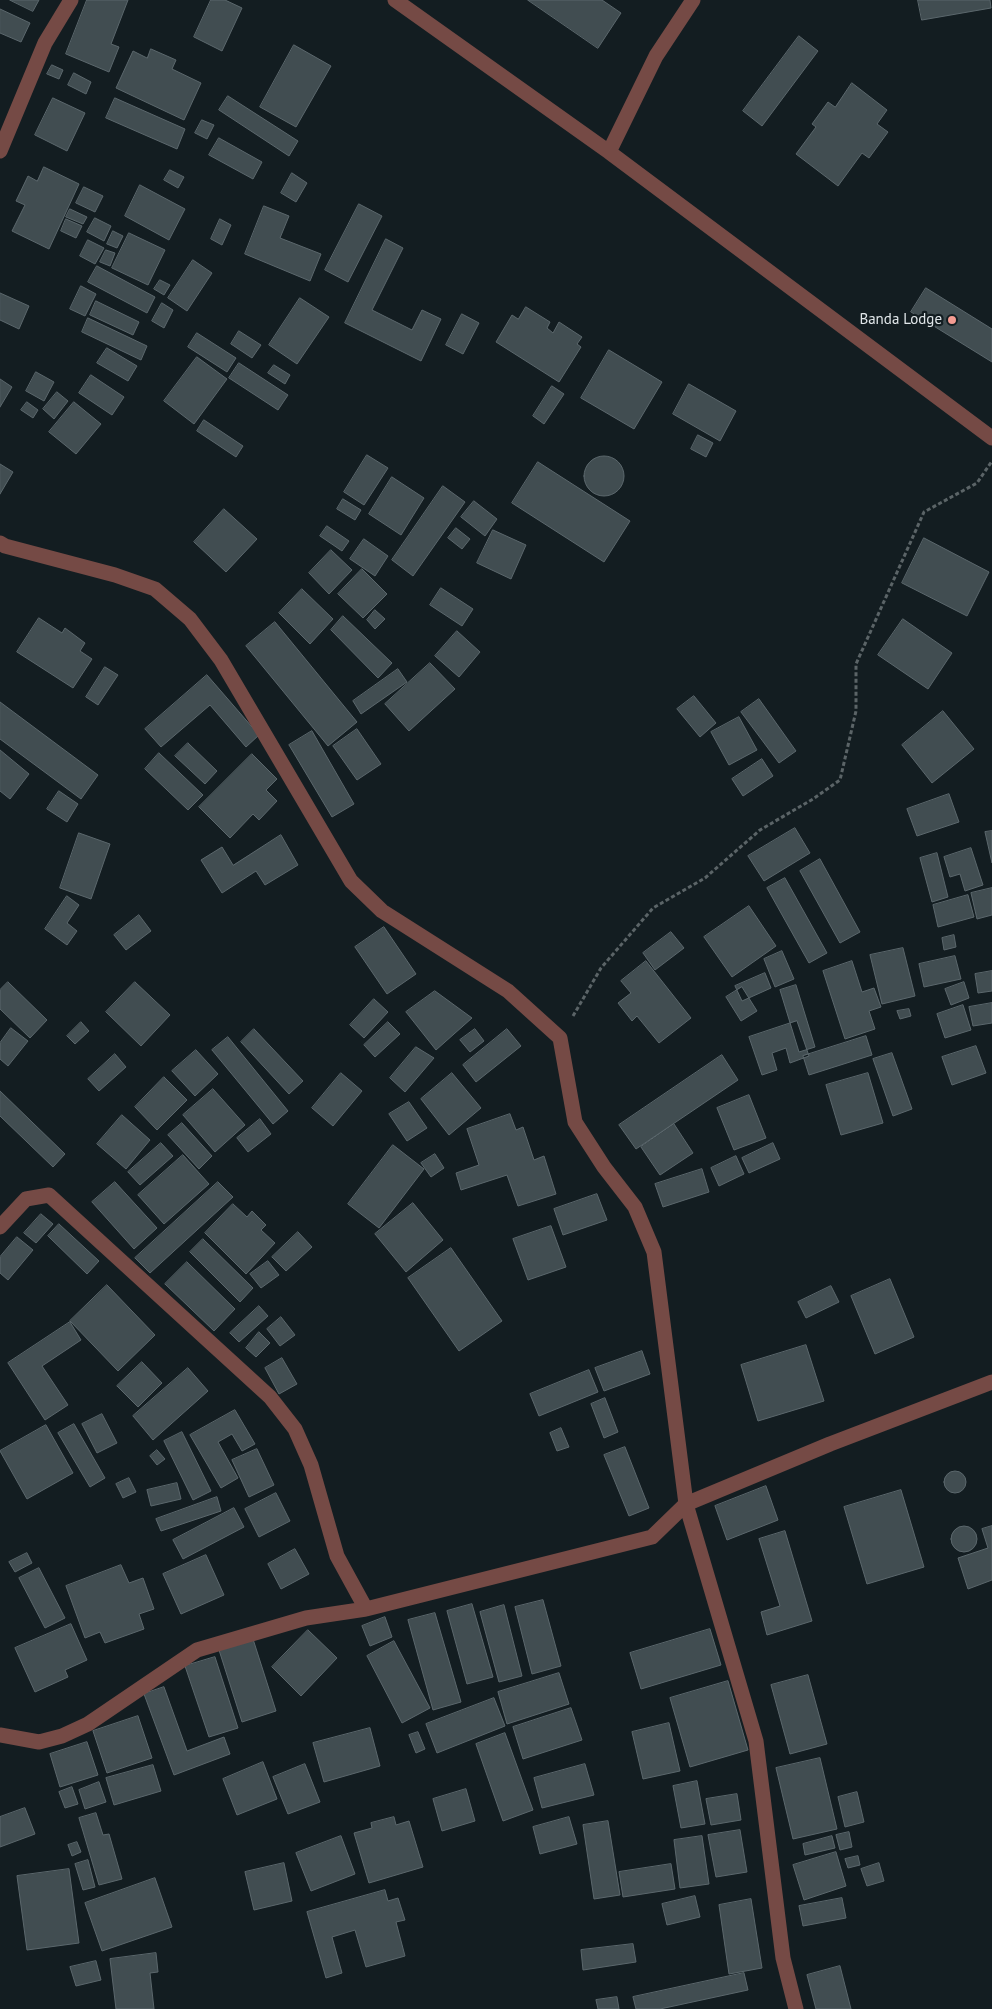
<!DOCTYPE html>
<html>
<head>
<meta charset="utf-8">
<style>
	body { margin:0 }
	canvas { display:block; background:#131d21 }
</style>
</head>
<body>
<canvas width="992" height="2009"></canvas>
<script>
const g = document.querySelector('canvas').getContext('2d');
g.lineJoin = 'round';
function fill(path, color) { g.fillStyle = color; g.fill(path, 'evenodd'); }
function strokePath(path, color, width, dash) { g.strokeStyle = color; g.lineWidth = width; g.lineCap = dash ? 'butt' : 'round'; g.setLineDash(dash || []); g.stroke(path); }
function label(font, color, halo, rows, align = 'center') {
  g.font = font + ' "PT Sans",sans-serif'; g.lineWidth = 4.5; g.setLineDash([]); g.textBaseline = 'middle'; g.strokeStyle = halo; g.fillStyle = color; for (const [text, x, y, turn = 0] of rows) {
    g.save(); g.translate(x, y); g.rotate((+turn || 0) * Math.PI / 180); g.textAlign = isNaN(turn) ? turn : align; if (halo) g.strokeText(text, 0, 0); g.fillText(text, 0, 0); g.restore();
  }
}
const building = new Path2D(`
	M10,0H39L33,11Z
	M87,0H128L111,44L119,47L109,72L66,54Z
	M211,0H225L242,8L222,51L194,37Z
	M528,0H602L621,13L598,48Z
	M918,0H990L991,8L922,20Z
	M0,9L30,23L21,42L0,33Z
	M799,36L818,51L762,126L743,111Z
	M294,45L331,66L296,127L260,107Z
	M151,49L176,60L172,69L201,83L184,120L116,88L133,51L147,58Z
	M52,65L63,70L59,79L47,74Z
	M74,73L91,82L86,94L68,85Z
	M852,83L887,110L877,124L888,132L869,158L862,153L838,186L796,154L816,127L812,124L828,102L835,107Z
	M228,96L298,141L289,156L219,110Z
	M53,98L85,113L67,151L35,135Z
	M115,98L185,129L177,149L106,118Z
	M202,120L214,125L207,139L195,133Z
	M219,138L262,162L253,179L209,155Z
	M44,167L79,184L49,249L12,231L25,205L16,201L28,176L37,181Z
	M170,170L184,177L178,188L164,180Z
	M292,173L307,183L296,202L281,193Z
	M140,185L185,209L169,240L125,216Z
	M84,187L103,196L95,212L76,203Z
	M359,204L382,216L348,282L325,270Z
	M264,206L289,216L280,238L321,254L310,281L245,254Z
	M70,209L87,217L83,224L66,217Z
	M95,218L111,226L104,241L87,232Z
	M66,219L82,226L76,238L61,231Z
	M220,219L231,225L222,245L211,239Z
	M113,231L123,236L117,248L107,244Z
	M129,233L165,250L148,285L112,268Z
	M386,239L403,248L372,310L412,330L422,310L441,319L421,361L345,323Z
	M88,240L104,248L95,264L80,256Z
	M106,250L115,253L110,266L100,262Z
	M193,260L212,273L187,311L168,298Z
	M97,266L155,297L147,313L88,282Z
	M160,280L170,285L164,295L154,289Z
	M81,286L96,294L85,316L70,309Z
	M926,288L992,329V362L911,312Z
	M0,293L29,306L19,329L0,320Z
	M300,298L329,317L297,364L269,345Z
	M96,301L139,322L133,335L90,315Z
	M162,303L173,310L164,328L152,321Z
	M526,307L550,322L547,328L553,333L559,322L582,337L577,344L581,347L559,382L496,342L512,315L518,319Z
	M462,314L479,323L463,354L446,345Z
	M88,318L147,346L141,360L82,332Z
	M239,331L261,345L252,358L231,344Z
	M197,333L236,358L227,372L188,347Z
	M107,348L137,366L128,381L97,363Z
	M609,350L662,382L634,429L581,398Z
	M197,357L227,379L194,424L164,401Z
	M239,363L288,395L278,410L229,378Z
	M274,365L290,375L285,384L268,373Z
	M36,372L54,382L44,401L26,391Z
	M91,375L124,397L112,415L79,393Z
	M0,379L12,387L0,407Z
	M689,384L736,411L720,441L673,414Z
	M552,386L564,394L544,424L533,416Z
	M57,392L68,401L54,419L43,409Z
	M27,402L38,410L33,418L21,410Z
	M74,402L101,424L76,454L49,432Z
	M204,420L243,446L236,457L197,431Z
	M698,435L713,443L706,457L691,449Z
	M367,455L388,468L364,505L344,492Z
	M584 476a20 20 0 1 1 40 0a20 20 0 1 1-40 0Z
	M538,462L630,521L604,562L512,503Z
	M0,464L13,472L0,494Z
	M392,477L424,498L401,535L369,514Z
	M443,486L465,502L413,576L392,560Z
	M343,499L361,510L355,520L337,509Z
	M474,501L497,519L485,536L461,517Z
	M224,509L257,539L226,572L194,542Z
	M327,526L349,541L342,551L320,536Z
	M456,528L470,539L462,549L448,538Z
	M493,530L526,545L511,579L477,563Z
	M924,538L989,572L967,616L902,583Z
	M364,539L388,556L375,576L350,559Z
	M331,550L352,570L329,594L309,573Z
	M362,569L387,594L363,618L338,594Z
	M441,588L473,609L462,626L430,605Z
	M302,589L333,619L310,644L279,613Z
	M375,610L385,619L375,629L367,620Z
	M343,616L392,663L378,678L331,630Z
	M39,618L62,633L65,628L85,643L80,651L92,659L73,688L17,652Z
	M903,619L952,653L928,689L878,655Z
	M275,622L357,722L328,746L246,646Z
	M457,631L480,652L459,677L435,656Z
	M430,663L455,689L409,731L385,704Z
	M105,667L118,675L98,705L86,697Z
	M398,669L407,682L361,714L353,701Z
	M207,675L259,735L246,747L210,705L161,747L145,729Z
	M694,696L716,723L700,737L677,709Z
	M759,699L796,751L779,763L741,712Z
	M0,702L98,775L81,799L0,739Z
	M943,711L974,749L932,783L902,745Z
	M739,717L757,750L729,765L711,732Z
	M357,729L381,764L357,780L333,746Z
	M312,731L354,804L332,817L289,745Z
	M188,743L217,771L205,784L175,756Z
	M0,750L29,774L10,799L0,791Z
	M159,753L203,795L188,810L145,769Z
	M252,754L277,779L266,790L277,801L259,820L253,814L230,838L199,807Z
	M762,759L773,776L743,796L732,779Z
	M59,791L78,804L67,822L47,809Z
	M949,794L959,822L917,836L907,809Z
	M795,828L810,853L764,881L748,856Z
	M992,831V863L985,832Z
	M79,833L110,844L91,899L60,888Z
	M281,835L298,865L265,885L256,871L222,893L201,860L222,847L233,865Z
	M971,848L983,885L965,891L960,874L950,877L944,857Z
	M937,853L948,897L932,902L920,858Z
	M820,859L860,932L840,943L800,871Z
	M785,878L827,953L809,963L767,888Z
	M992,888V915L977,919L971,893Z
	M968,895L974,917L938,927L933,905Z
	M67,896L79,905L67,923L77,931L67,945L45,929Z
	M749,906L776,946L732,977L704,937Z
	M139,915L151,931L126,950L114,935Z
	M384,927L416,974L387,994L355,947Z
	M671,932L684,948L655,970L643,953Z
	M954,935L956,947L944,950L942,938Z
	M903,948L915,996L882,1004L870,955Z
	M782,951L794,979L775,987L764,959Z
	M955,956L961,979L924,987L919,964Z
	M646,961L691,1018L659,1043L637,1016L632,1021L618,1003L631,993L621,981Z
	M852,961L862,992L874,988L881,1007L869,1011L875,1029L845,1039L823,971Z
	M992,971V991L978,993L975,974Z
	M765,973L771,988L742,1001L735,986Z
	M8,982L47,1020L30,1038L0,1009V990Z
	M135,982L170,1015L141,1046L106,1012Z
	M964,982L969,998L951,1005L945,989Z
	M796,985L815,1047L799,1052L780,990Z
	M742,987L757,1011L741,1021L726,997Z
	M435,991L472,1018L436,1050L406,1012Z
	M374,999L388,1012L364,1038L350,1025Z
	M992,1003V1023L973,1026L969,1007Z
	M963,1005L971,1030L945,1038L937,1014Z
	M909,1009L911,1016L900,1019L897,1011Z
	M797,1021L809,1056L790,1063L786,1048L772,1053L777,1070L762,1075L749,1037Z
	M81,1022L89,1031L75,1044L67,1036Z
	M388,1022L400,1034L375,1057L364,1045Z
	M11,1028L28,1041L8,1066L0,1059V1043Z
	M254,1029L303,1081L289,1094L241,1042Z
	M475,1029L484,1041L470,1052L460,1040Z
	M507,1029L521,1046L476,1082L463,1065Z
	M866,1036L872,1055L809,1075L803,1056Z
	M228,1037L288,1111L273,1124L212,1050Z
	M976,1046L986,1073L952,1085L942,1057Z
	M416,1047L434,1058L405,1092L390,1078Z
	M196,1050L218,1074L195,1096L172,1071Z
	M892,1053L912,1109L893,1116L873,1059Z
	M115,1054L126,1067L99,1091L88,1079Z
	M722,1055L738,1080L636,1149L619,1125Z
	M341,1073L362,1091L333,1126L312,1108Z
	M452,1073L481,1108L449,1135L421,1099Z
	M868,1073L883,1123L841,1135L826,1085Z
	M164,1077L187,1100L157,1130L135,1107Z
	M213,1089L245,1125L215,1152L183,1115Z
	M0,1091L65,1154L53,1167L0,1116Z
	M749,1095L766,1138L734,1150L717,1108Z
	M409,1102L427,1128L407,1141L389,1114Z
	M510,1114L516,1130L523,1127L534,1160L544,1156L556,1194L518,1206L507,1175L461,1190L456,1173L479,1165L467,1129Z
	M122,1115L150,1140L126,1169L97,1144Z
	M260,1119L271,1134L248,1152L237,1138Z
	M182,1123L212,1156L199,1169L168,1135Z
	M674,1124L693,1153L660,1175L641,1147Z
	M161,1143L173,1156L140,1185L128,1172Z
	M773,1143L780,1159L749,1173L742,1158Z
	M393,1145L424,1169L379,1228L348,1204Z
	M435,1154L444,1168L431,1177L421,1163Z
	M183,1155L209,1184L164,1224L138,1195Z
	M736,1156L744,1174L719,1186L711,1168Z
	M702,1169L709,1192L663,1207L655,1184Z
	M115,1182L157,1228L134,1249L92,1202Z
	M218,1182L233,1197L150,1273L135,1258Z
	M597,1194L607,1220L563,1235L554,1209Z
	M413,1203L443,1240L406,1272L375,1234Z
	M233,1204L247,1217L252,1211L266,1225L261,1230L275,1243L246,1274L205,1233Z
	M41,1214L53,1224L36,1243L24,1233Z
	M59,1224L99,1261L87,1274L48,1236Z
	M551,1226L566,1267L528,1280L513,1239Z
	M298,1232L312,1247L286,1271L272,1257Z
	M17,1237L33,1250L8,1280L0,1273V1257Z
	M203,1239L253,1288L240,1302L190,1252Z
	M451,1248L502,1321L459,1351L408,1278Z
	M268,1261L279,1275L261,1288L250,1274Z
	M187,1262L235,1309L214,1331L165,1284Z
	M890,1279L914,1337L875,1354L851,1296Z
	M107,1285L155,1335L118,1371L70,1321Z
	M831,1286L839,1302L806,1318L798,1302Z
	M259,1306L268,1316L239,1342L230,1333Z
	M281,1317L295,1335L280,1346L267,1329Z
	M70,1322L81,1340L42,1366L68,1405L45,1420L8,1363Z
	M259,1332L270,1343L256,1357L246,1348Z
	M806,1345L824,1401L758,1421L741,1365Z
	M642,1351L650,1374L604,1391L595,1368Z
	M282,1358L297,1384L279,1394L265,1368Z
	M142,1362L162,1383L138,1407L117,1386Z
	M188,1368L208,1391L153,1440L133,1416Z
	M589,1370L598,1392L539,1416L530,1394Z
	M605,1398L618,1432L604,1438L591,1404Z
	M235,1410L255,1444L242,1451L232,1434L218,1442L238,1478L221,1488L190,1435Z
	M102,1414L117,1443L97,1453L82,1424Z
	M74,1424L105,1478L90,1487L58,1433Z
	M46,1425L73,1473L27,1499L0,1451Z
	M561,1428L569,1447L557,1451L550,1433Z
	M182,1432L211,1491L193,1500L164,1441Z
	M625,1447L649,1508L629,1516L604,1455Z
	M257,1449L274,1485L249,1497L232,1460Z
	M157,1450L165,1459L157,1465L150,1456Z
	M944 1482a11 11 0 1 1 22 0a11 11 0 1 1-22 0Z
	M129,1478L136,1492L123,1498L116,1484Z
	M177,1483L181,1499L151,1506L147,1490Z
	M766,1486L778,1520L727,1540L715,1506Z
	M901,1490L924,1567L867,1584L844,1507Z
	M276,1493L290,1521L259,1537L245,1509Z
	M217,1497L221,1511L161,1531L156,1519Z
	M234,1508L244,1527L183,1559L173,1540Z
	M992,1526V1580L968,1589L958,1558L988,1548L982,1529Z
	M951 1539a13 13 0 1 1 26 0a13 13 0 1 1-26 0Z
	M785,1531L812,1621L767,1635L761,1612L780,1606L759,1539Z
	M295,1549L309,1574L281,1589L268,1564Z
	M27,1553L32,1563L15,1572L9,1562Z
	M206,1555L224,1595L181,1614L163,1574Z
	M121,1565L129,1583L143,1578L154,1609L139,1614L144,1629L105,1643L100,1632L85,1638L66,1586Z
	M39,1568L65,1618L45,1628L19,1578Z
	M543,1600L561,1666L532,1674L515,1607Z
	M472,1604L493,1677L467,1684L447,1611Z
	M504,1605L522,1676L499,1682L480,1612Z
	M435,1613L461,1702L433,1710L408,1620Z
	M385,1617L392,1637L370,1646L362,1626Z
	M71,1624L87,1660L65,1670L68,1677L35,1692L15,1648Z
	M710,1629L721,1665L641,1689L630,1653Z
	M308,1630L337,1658L301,1696L272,1667Z
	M253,1639L276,1711L242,1722L219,1650Z
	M394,1641L430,1708L402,1723L367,1656Z
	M215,1657L238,1728L209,1737L185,1666Z
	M559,1673L569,1704L507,1724L498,1692Z
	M808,1675L827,1744L790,1754L771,1685Z
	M728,1681L748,1750L690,1767L670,1698Z
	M164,1687L187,1751L224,1737L230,1754L174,1775L144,1694Z
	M494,1698L505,1726L437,1753L426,1724Z
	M571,1708L582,1740L523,1759L513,1727Z
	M138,1716L152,1758L107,1773L93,1731Z
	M669,1723L680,1771L643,1779L632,1732Z
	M370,1728L380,1766L324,1782L313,1743Z
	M418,1732L425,1749L416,1753L409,1735Z
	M505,1733L533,1810L503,1821L476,1744Z
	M87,1742L98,1775L60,1787L50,1754Z
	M820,1758L837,1829L793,1839L776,1768Z
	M263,1762L277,1799L237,1815L223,1779Z
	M305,1764L320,1802L288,1814L273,1777Z
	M585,1764L594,1795L542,1808L534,1778Z
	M153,1765L161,1791L114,1805L106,1778Z
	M697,1781L705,1824L681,1828L673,1786Z
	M99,1782L106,1802L85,1809L79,1790Z
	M72,1787L78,1804L65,1808L59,1792Z
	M466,1789L475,1821L442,1831L433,1799Z
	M857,1792L864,1822L845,1827L838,1797Z
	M737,1794L741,1820L711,1825L706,1799Z
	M25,1808L35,1834L0,1847V1817Z
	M96,1813L103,1835L109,1834L122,1879L99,1885L79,1818Z
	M394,1817L396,1825L409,1821L423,1867L369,1883L354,1833L372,1828L371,1823Z
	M569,1817L577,1844L540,1854L533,1827Z
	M608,1821L620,1895L594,1899L583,1825Z
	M740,1830L747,1872L716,1877L708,1835Z
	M849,1832L852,1847L840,1850L836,1835Z
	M341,1836L355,1874L311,1891L296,1853Z
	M702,1836L709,1884L680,1888L674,1840Z
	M832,1836L835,1848L805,1855L803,1844Z
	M77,1842L81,1852L72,1856L68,1845Z
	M836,1852L846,1886L804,1900L793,1865Z
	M858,1856L860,1865L848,1868L845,1859Z
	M88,1860L95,1887L83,1890L75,1864Z
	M284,1863L292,1901L254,1910L245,1872Z
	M879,1863L884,1881L867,1886L861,1869Z
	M671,1864L675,1889L623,1897L619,1872Z
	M69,1869L79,1943L27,1950L17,1876Z
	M155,1878L172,1927L102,1951L85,1903Z
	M385,1890L388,1901L398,1898L405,1920L396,1922L405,1956L366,1967L355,1930L332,1937L342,1973L326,1978L307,1912Z
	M695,1896L700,1917L667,1925L662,1904Z
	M842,1898L846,1918L803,1926L799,1906Z
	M751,1899L762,1968L729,1974L719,1905Z
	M633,1944L636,1962L583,1970L581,1950Z
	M156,1953L158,1972L150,1973L154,2009H116L110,1959Z
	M96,1961L101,1980L76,1986L70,1967Z
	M840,1966L851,2009H816L807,1975Z
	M744,1973L748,1990L660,2009H636L633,1997Z
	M617,1997L619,2009H598L596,2000Z`);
fill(building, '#414d51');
strokePath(building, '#5b676c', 1);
strokePath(new Path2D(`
	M573,1016L601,968L653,908L705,878L760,830L813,799L840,780L856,711V664L924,512L977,483L992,461`), '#5b6467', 3, [4, 2.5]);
strokePath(new Path2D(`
	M395,0L609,152L992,438
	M0,151L45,43L71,0
	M609,152L656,56L693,0
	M0,543L5,546L115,575L155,589L190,619L221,660L351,881L382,911L508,991L560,1038L575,1122L604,1167L635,1207L654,1252L686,1504L756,1741L783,1958L796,2009
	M0,1227L26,1199L49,1195L270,1397L295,1429L311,1465L337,1556L366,1609
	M0,1735L39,1742L62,1736L88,1724L197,1650L306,1618L366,1609L652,1537L686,1504L830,1444L992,1382`), '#754a45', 15);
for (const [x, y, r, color] of [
	[952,320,5,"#f59c92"]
]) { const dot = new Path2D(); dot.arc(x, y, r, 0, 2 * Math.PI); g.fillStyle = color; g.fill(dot); strokePath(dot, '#131d21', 2); }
label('15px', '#e0e6e9', '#131d21', [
	["Banda Lodge",942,320]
], 'right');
</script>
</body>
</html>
